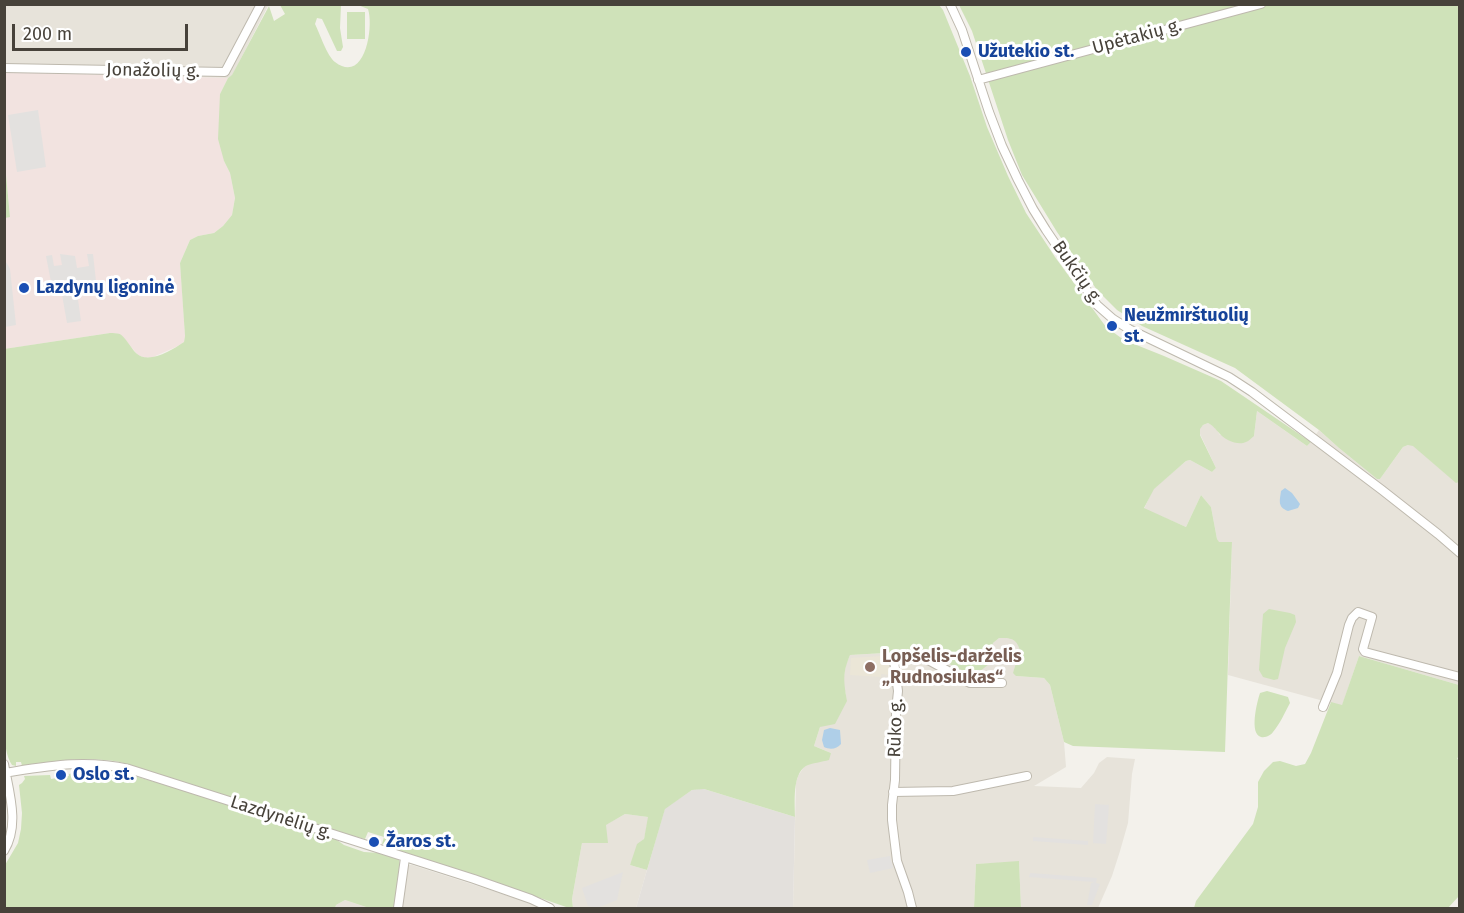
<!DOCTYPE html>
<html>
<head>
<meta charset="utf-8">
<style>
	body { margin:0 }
	#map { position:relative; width:1464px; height:913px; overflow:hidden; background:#f3f1eb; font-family:"Fira Sans",sans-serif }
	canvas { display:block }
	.frame { position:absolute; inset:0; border:6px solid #47423a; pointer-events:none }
	.scale { position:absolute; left:12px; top:24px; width:176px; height:27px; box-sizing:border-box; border:3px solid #47423a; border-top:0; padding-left:8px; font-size:18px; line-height:21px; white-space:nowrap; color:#47423a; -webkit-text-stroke:4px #fff; paint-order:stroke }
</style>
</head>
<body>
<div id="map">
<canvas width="1464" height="913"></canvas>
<div class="frame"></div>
<div class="scale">200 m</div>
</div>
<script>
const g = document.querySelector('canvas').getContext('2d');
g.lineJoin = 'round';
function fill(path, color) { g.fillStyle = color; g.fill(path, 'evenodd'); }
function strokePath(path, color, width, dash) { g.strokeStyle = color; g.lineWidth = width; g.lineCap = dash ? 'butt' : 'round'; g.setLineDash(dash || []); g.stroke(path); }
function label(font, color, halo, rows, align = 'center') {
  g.font = font + ' "Fira Sans",sans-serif'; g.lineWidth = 6; g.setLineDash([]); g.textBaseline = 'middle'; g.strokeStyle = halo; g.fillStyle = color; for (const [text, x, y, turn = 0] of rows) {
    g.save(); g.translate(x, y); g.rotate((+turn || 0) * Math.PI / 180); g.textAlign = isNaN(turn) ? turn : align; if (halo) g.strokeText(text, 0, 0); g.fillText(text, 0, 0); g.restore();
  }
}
fill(new Path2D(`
	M269,4L232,76L228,78L5,72V5Z
	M1257,411L1307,446L1311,442L1319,430L1339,448L1377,479H1380L1403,447L1408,445H1413L1456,482H1459V685L1359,656L1342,706L1228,675L1232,543L1218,542L1217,539L1211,507L1201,495L1186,527L1144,509L1153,489L1186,461L1190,460L1212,472L1216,468L1200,434L1199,429L1203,425L1208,423L1214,426L1220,435L1254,436Z
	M1000,637L1011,638L1018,643L1021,650L1016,676L1044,678L1050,685L1064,742L1066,767L1034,786L1081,788L1094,773L1099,763L1107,757L1135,759L1132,774L1128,823L1120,851L1112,876L1098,908H1021L1019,862L976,864L974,908H793L796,783L798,776L804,767L831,753L814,746L820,727L846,694L844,689V676L846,664L850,655L919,651L935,657L989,664L993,643Z
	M625,814L649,817L644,839L630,865L647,870L636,908H573L572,899L582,843L605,825Z
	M400,865H412L531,903L542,908H395Z
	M345,900L369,908H335L336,905Z`), '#e7e3da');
fill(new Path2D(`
	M699,789H704L795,817L793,908H636L665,808L692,790Z`), '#e3e0dc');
fill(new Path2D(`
	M882,656L888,660L891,675L881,674V677L850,675L851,658Z`), '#ebe6d7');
fill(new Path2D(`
	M4,72L228,78L220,94L224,161L230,173L235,198L232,215L223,226L214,233L198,236L190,240L183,256L180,263L181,275L185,336L184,342L176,347L153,357L145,358L138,355L120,334L110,333L5,349L4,218L10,216L5,164Z`), '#f2e3e0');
fill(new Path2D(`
	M280,5H341L340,28L343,47L341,51H337L322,19L317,18L315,24C320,34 327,56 335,62C365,85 374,27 368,9L358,5H939L943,10L970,76L987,127L1008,176L1026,213L1055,257L1106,327L1124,340L1164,356L1221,381L1311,442L1307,446L1257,411L1254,436C1251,438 1249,441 1246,442C1238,446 1225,440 1219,433C1215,429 1214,426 1208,423L1203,425L1200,429V435L1216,468L1212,472L1190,460L1186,461L1154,489L1144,508L1186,527L1201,495L1211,507L1217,539L1219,542H1232L1225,752L1073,746L1064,742L1050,685L1044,678L1016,676L1013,673L1020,650C1016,638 1011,638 999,638L993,643L989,664L979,672L968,673L935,657L919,651L850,655C842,674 844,682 847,701L835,724L820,727L814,746L831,753L829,760C822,762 812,763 806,766C792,774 795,803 795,817L704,789L692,790L665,809L647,870L630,865L637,844L644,839L648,817L625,814L606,825L608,843H582L572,899L573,908H569L491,881L423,860L382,844L384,837L368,832L365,839L349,835L120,762C87,756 55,761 22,766L21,762H16V766L12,765C6,756 5,744 5,734L6,733L4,729V349L110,333C113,333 117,333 120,334C126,338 131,348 136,353C148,365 172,350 184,342L185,336L180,263L190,240L198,236L214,233L223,226L232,215L235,198L230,173L224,161L218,139L220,94L228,78L232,75L269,6L274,21L285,14Z
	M959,5H1459V482L1456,483L1413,446L1408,445L1403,447L1380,479H1377L1339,448L1319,430L1235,368L1142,326L1117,310L1097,290L1057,232L1022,175L1008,140L972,31Z
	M347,12H365V39H347Z
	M5,164L10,217L5,218H4Z
	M1269,609L1290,613L1295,615L1296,622L1285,648L1278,679L1274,680L1263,677L1259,670L1263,614Z
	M1359,656L1459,685L1460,753L1457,759L1460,760L1459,896L1448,908H1194L1196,901L1253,824L1258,807V782L1264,771L1273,762L1280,761L1296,766L1305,764L1311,753L1331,702L1342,705Z
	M1267,691L1288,697L1290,703C1285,712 1280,724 1273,732C1271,735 1266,738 1261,737C1249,734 1257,702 1260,693Z
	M91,767L106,768L173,787L334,838L344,845L364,852L380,853L399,859L400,863L395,908H369L345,900L336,905L335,908H5V865L18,843L21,829L22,813L19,785L22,783L25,779L24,776L50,775L51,779L69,776V774Z
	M1019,861L1021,908H974L976,864Z`), '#cfe2b9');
fill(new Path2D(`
	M38,110L46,167L17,172L8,115Z
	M60,254L75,256L77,268L89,266L87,254H93L96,281L76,285L81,321L67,323L61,289L58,287H52L46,256L52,255L54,266L62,265Z
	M5,261L8,265L10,269L16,325L5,327Z
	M1095,804L1109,805L1106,844L1093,843Z
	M1033,837L1088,841V845L1033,841Z
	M890,856L893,868L870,873L867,860Z
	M623,872L617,900L597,908L588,906L582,888Z
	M1030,873L1097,878L1096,883L1100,884L1092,905H1087L1091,883L1094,882L1029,877Z`), '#e3e1df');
fill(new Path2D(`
	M1285,488L1292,493L1300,504L1298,508L1288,511C1277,507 1280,500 1281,491Z
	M830,728L840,730L841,744C837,749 830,750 824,747L822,740L824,730Z`), '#afcfe8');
const minor = new Path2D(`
	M950,4L962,30L989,112L1002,146L1018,180L1033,209L1046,230L1097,305L1113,319L1129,329L1229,377L1252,392L1382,490L1438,534L1460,553
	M4,68L225,72L261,4
	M978,80L1261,4
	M1323,707L1337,673L1349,625L1352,618L1358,612L1372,617L1363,649L1365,652L1460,677
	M4,764C9,792 20,825 4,851
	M4,773C49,766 84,759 129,769L474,879L531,899L550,908
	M893,792L953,791L1027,776
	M398,908L405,858
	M912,908L908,892L897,861L892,820V805L895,780L896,711L898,691L894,661L905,656H913L930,661L970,683H1002`);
strokePath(minor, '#beb9ae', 10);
strokePath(minor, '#fff', 8);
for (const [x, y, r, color] of [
	[966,52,6,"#1a4fb4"],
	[24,288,6,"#1a4fb4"],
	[1112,326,6,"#1a4fb4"],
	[870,667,6,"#8d6e63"],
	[61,775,6,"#1a4fb4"],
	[374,842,6,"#1a4fb4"]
]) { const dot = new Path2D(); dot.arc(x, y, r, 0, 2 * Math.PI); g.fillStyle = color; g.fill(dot); strokePath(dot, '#fff', 2); }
label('18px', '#47423a', '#fff', [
	["Upėtakių g.",1137,37,-15],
	["Jonažolių g.",153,71,1],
	["Bukčių g.",1077,273,55],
	["Rūko g.",896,728,-88],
	["Lazdynėlių g.",281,818,18]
]);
label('bold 18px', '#164399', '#fff', [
	["Užutekio st.",978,52],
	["Lazdynų ligoninė",36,288],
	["Neužmirštuolių",1124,316],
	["st.",1124,337],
	["Oslo st.",73,775],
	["Žaros st.",386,842]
], 'left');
label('bold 18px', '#785e54', '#fff', [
	["Lopšelis-darželis",882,657],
	["„Rudnosiukas“",882,678]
], 'left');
</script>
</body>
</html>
